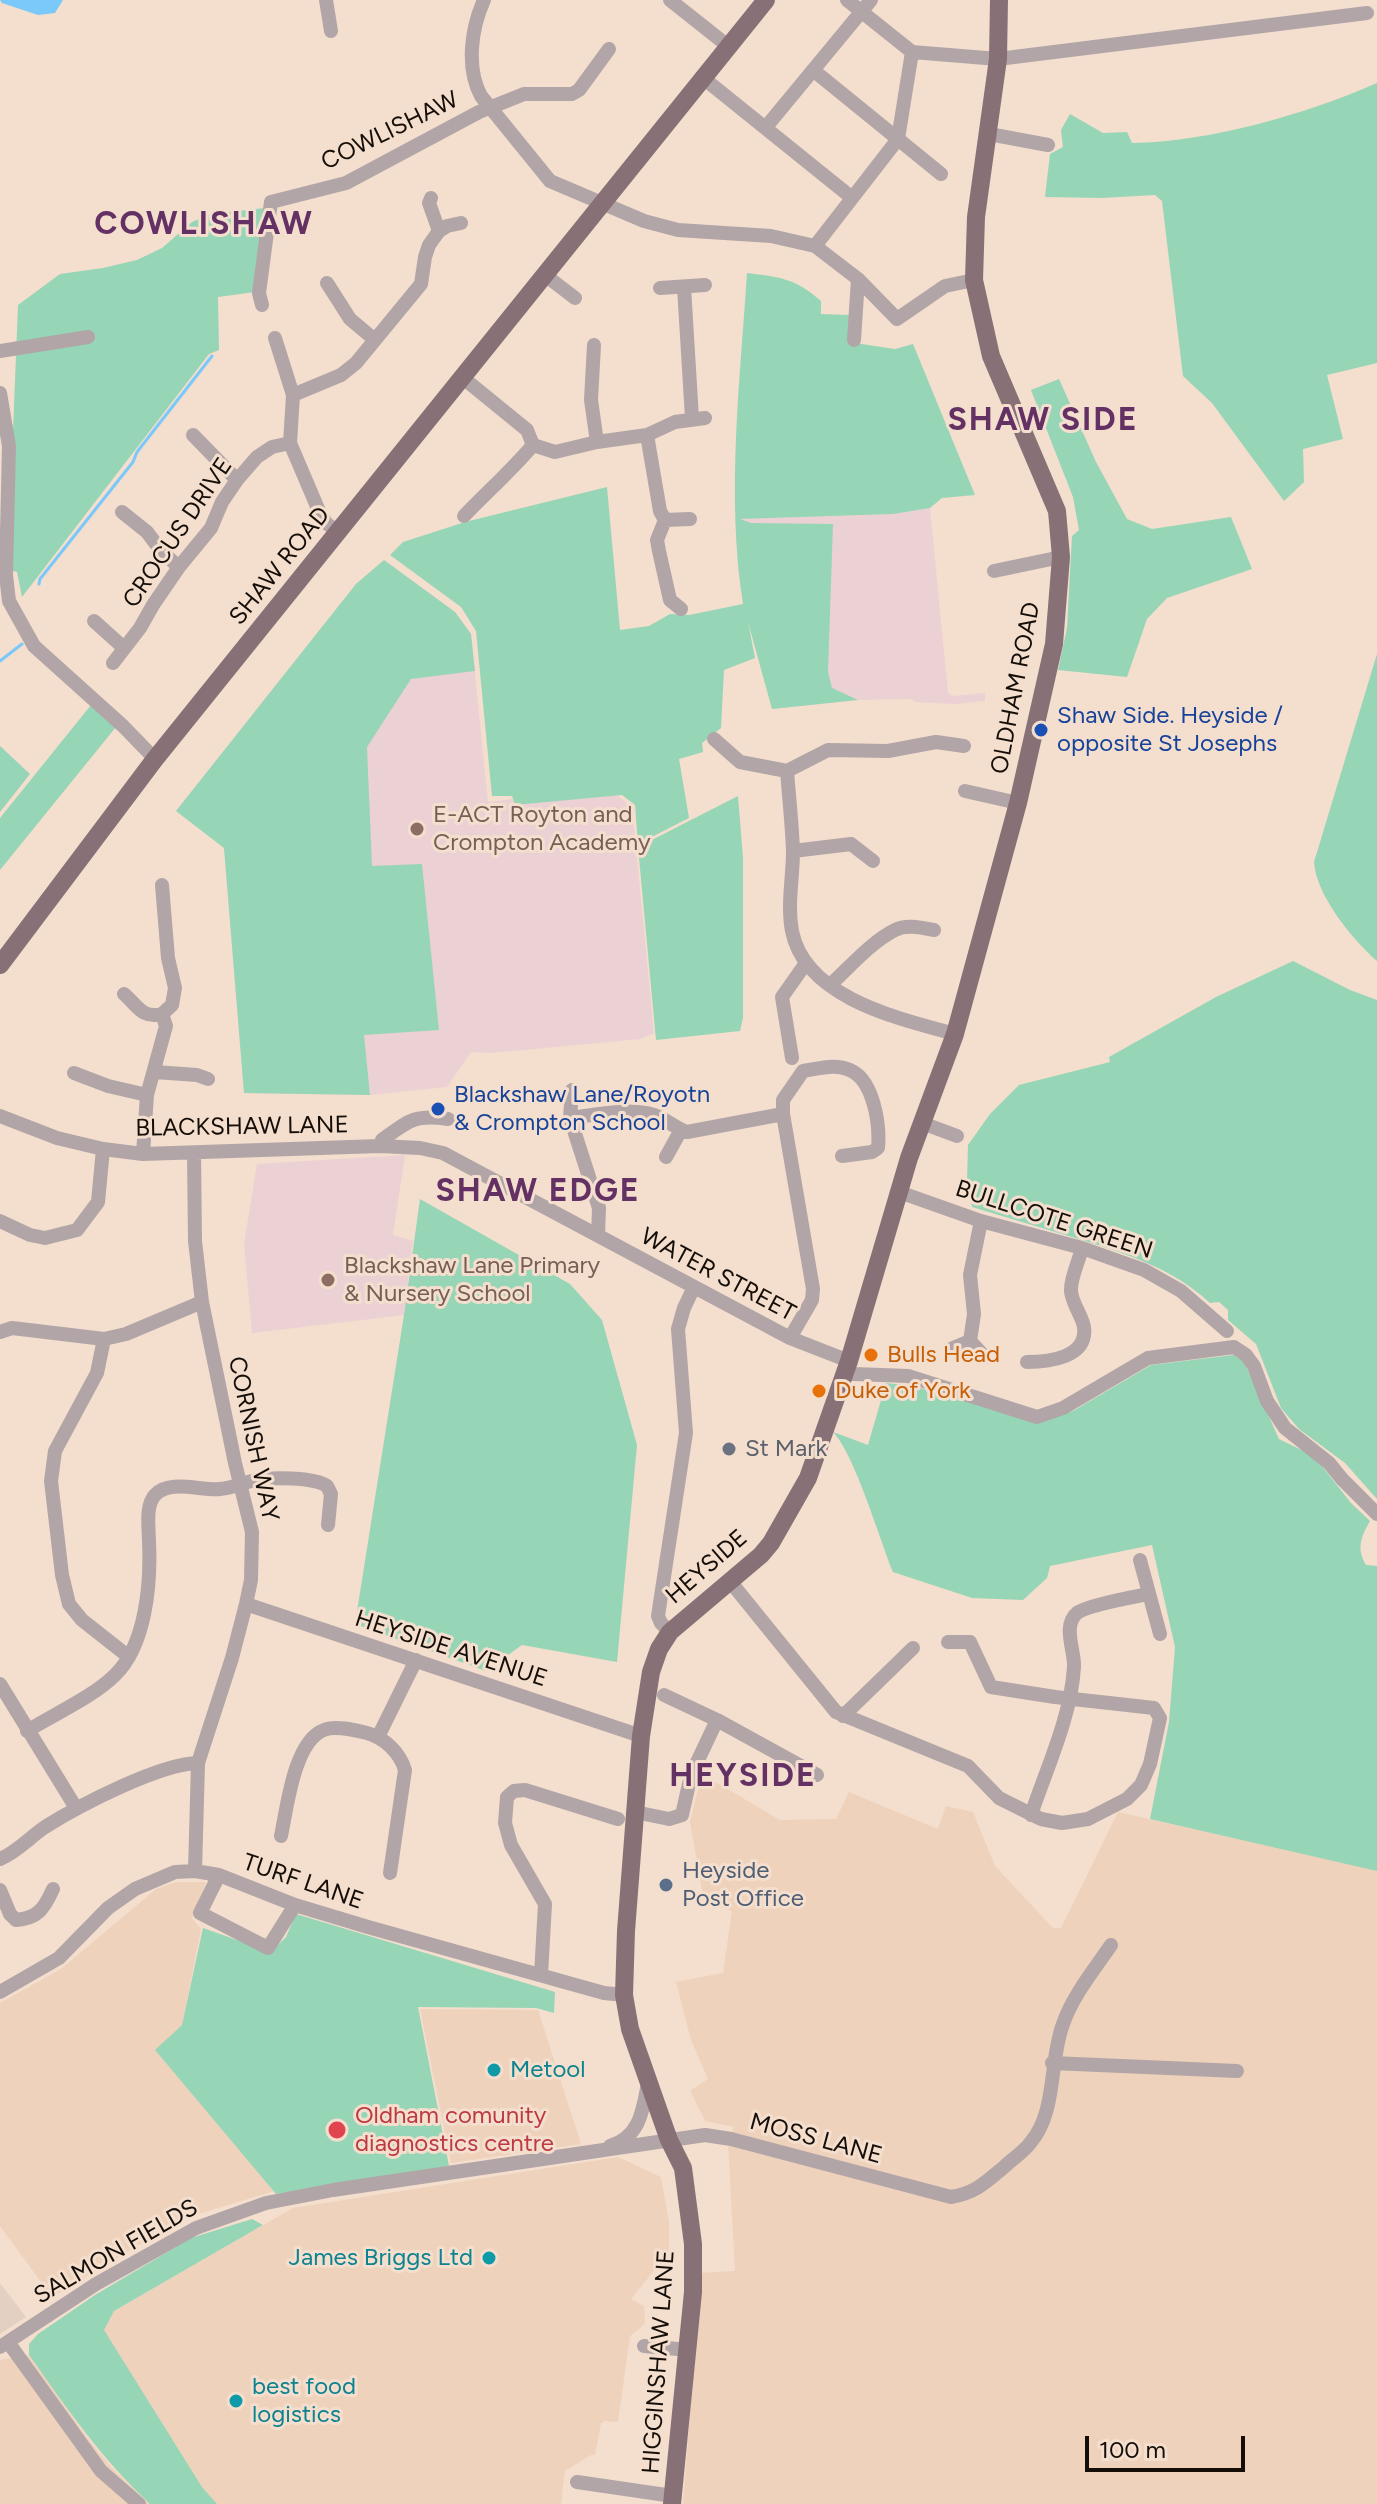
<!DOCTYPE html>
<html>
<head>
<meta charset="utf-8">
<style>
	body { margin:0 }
	#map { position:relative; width:1377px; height:2504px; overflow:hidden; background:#f4decd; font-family:Figtree,sans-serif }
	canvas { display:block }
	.scale { position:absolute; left:1085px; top:2436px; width:160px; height:36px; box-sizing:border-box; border:4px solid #150e08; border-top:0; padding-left:10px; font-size:24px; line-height:28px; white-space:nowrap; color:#150e08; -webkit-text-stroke:6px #f4decd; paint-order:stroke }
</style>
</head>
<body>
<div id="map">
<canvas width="1377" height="2504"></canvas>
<div class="scale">100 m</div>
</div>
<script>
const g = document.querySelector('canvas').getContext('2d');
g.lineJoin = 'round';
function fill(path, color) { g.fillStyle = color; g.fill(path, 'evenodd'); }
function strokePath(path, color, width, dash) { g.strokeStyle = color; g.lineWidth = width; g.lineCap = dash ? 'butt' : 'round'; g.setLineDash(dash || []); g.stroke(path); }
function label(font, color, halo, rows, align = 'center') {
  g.font = font + ' Figtree,sans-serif'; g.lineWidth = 6; g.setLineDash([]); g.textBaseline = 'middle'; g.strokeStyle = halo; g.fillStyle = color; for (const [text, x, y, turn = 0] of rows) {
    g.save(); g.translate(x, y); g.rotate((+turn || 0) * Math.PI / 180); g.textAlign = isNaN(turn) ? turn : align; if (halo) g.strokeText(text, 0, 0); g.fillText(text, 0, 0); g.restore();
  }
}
fill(new Path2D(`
	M0,2283L26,2317L0,2334Z`), '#e4d0c2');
fill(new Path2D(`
	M702,1774L780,1820L836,1819L849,1792L938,1829L946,1806L973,1812L995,1866L1053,1928H1061L1118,1812L1377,1870V2504H683L701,2273L735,2271L728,2143L734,2127L705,2121L690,2091L708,2079L691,2040L676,1982L723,1973L732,1911L704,1901L690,1822Z
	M176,1882H206L192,1918L201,1929L182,2025L156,2051L274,2191L182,2219L52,2297L0,2226V2003L61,1969L156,1889Z
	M420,2009L538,2010L581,2144L451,2163Z
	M618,2157L661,2177L669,2222V2252L631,2299L644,2306L645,2324L630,2336L618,2422L605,2421L601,2423L595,2455H591L565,2471L561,2504H217L202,2487L103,2330L114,2311L293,2208Z
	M29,2355L89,2440L114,2470L150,2504H0V2360Z`), '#eed2bc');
fill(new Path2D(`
	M930,508L948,693L953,696L985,693V701L956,704L915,702L911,699L858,700L772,709L738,571L736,519L893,514Z
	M384,560L455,612L471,634L488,802L512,799L515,805L617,795L632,807L654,1033L640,1039L492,1053L471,1052L447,1087L370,1095L244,1093L224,848L176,811L356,584Z
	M405,1155L393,1235L413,1241L404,1315L252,1333L244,1244L257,1164Z`), '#ebd1d4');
fill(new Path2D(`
	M1377,83V363L1327,375L1343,439L1303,449L1304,482L1284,501L1212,403L1183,376L1162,201L1155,195L1102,198L1045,197L1050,154L1063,147L1061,130L1070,114L1103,133L1127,132L1132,143C1209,142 1307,114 1377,83Z
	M265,208L255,292L218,297L219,350L209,354L22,597L17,572L13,571L12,456L18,305L60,274L103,268L137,260L162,248L192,222L211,214Z
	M747,273C779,277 795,278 821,301V314L849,315L848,342L895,349L913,344L975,495L942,498L930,508L893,514L740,519L751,523L833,524L828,672L832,688L858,700L772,709L748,622L755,658L724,670L721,728L702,743L703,752L679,759L689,818L638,844L635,805L622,795L515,805L512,796H492L476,631L461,607L390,555L403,542L465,522L607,487L620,630L649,626L670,614L689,615L743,604C726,495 740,382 747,273Z
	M1059,379L1096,462L1127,519L1152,529L1231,517L1252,569L1167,598L1147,619L1127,677L1058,670L1067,628L1072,536L1079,530L1073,497L1031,390Z
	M384,560L455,612L471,634L475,671L411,679L367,747L372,866L422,864L439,1030L364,1035L370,1095L244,1093L224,848L176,811L356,584Z
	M1377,654V961C1352,939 1316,895 1314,862Z
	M91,705L116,727L0,870V818Z
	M0,746L30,774L0,812Z
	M738,796L743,858V1018L740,1031L656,1040L638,847Z
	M1293,961L1350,990L1377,1000V1499L1345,1463L1299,1429L1281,1408L1256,1344L1228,1320V1310L1219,1302L1210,1303C1170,1266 1123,1253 1072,1237C1039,1227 1005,1217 972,1207L967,1182L968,1145L990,1114L1019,1085L1110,1062L1109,1057L1216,997Z
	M420,1199L570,1284L602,1320L637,1445L617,1662L522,1645L486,1671L355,1624L404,1315Z
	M1233,1355L1242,1360L1247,1368L1279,1439L1314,1456L1351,1503L1370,1521C1361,1537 1356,1548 1366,1565L1377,1566V1871L1150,1819L1169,1722L1175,1647L1152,1545L1050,1566L1047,1578L1023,1600L972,1598L893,1572C880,1540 854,1453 833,1432L868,1445L886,1383L913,1386L1039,1421L1073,1411L1151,1365Z
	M296,1914L555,1992L554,2013L536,2008L418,2007L449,2166L276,2194L155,2050L182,2025L203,1928L271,1952L286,1937Z
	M252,2219L263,2225L114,2311L104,2330L202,2487L217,2504H150C99,2456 69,2411 29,2355V2344L38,2334L95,2295L191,2238Z`), '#97d5b7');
fill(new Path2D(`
	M0,0H63L55,13L38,15L2,3Z`), '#7bc8fa');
strokePath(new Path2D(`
	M39,584L40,579L133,462L137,452L212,356
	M0,661L22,644`), '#7bc8fa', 3);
strokePath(new Path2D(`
	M326,0L331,31
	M484,0C471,29 466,68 481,96L550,181L644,221L678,230L771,236L815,246L858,279L897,319L945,286L974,280
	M670,0L728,46
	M847,0L912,52L998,59L1367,13
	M813,70L941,174
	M702,77L851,197
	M766,127L871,0
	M989,134L1048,145
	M431,198L429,203L439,231
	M815,246L898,139L912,52
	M545,275L575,298
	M327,283L350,319L375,340
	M684,287L692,418
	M660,288L705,285
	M262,305L259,293L271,202L346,183L479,112L524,94H572L579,90L609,49
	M275,338L293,395L290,443L319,511L326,523L338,532
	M854,340L858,279
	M594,345L591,400L597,442
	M0,351L88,337
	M462,377L527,430L533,445L555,452L597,442L647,435L675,422L705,418
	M0,393L9,446L6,575L9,601L34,646L123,726L155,759
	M293,395L341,375L356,363L421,284L425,257L429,245L439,231L447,226L461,223
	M193,435L237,480
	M647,435L660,511L665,520L657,540L659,551L670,600L681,609
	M122,512L147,532L162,552L179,567
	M464,516C487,492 512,470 533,445
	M665,520L690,519
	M994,571L1061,557
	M94,621L124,648
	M113,663L140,628L153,605L179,567L211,528L222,502L237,480L257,457L272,447L290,443
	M714,739L740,762L787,771
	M965,791L1018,803
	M793,851L851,844L873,861
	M162,885L168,958L175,988L172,1005L162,1014
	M830,985C850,967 871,942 895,930C907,924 922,928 934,930
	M124,994C138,1006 142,1019 162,1014
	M955,1034C900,1019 805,998 792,931C787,905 793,877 793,851C792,824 789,797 787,771L828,750L888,751L936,742L964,746
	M792,1058L782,997L806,963
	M155,1072L197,1075L208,1079
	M74,1073L108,1086L147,1095
	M572,1090L570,1118C597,1115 627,1107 654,1115C666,1119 675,1128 687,1132L783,1114
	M0,1116L57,1138L103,1149L143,1154L380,1146L420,1148L443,1153L790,1338L849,1361
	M570,1118L599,1208L598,1236
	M922,1123L957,1136
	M380,1146L382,1140C408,1121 414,1114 448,1119
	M194,1153L195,1241L202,1302L235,1463L252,1532L251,1580L246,1604L232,1658L198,1763L195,1871
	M143,1154L147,1095L166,1026L162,1014
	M666,1157L681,1130
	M899,1192L981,1221L1082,1248L1144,1270L1181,1291L1227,1331
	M0,1221L30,1235L45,1238L77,1230L98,1202L103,1149
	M0,1332L12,1328L104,1339L126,1334L202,1302
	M790,1338L812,1300L813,1289L783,1114V1100L803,1071C816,1069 834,1064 847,1069C874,1077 880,1125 878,1148L872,1152L842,1156
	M104,1339L97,1373L55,1451L51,1481L62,1575L69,1604L82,1620L129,1657
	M970,1341L985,1357
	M951,1349L970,1341L974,1314L970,1275L981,1221
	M1027,1362C1048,1362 1088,1358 1084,1327C1082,1315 1072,1304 1071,1291C1070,1279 1079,1261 1082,1248
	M845,1371L854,1374L908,1376L1037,1417L1063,1408L1148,1358L1234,1347L1246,1355L1254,1366L1267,1401L1285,1428L1329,1463L1342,1479L1377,1514
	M1140,1560L1160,1634
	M729,1580L836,1712L968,1766L999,1798L1041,1819L1062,1823L1088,1819L1127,1799L1141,1785L1150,1764L1160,1718L1154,1708L1055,1697L991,1687L970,1642H948
	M246,1604L641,1736
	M670,1632L661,1623L658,1616L686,1433L678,1329L684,1308L694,1287
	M0,1684L76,1808
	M664,1695L717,1720L817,1775
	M843,1716L913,1648
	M27,1731C54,1714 93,1697 115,1675C146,1645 151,1583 149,1542C149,1528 145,1506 155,1495C169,1479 201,1491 220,1489C233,1488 243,1483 255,1480C271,1477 314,1477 327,1486L331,1494L328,1525
	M378,1737L416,1660
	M635,1812L669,1819L682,1815L691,1775L717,1720
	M1031,1815C1047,1767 1071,1717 1074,1667C1075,1651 1062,1626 1077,1613C1087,1605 1133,1597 1148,1594
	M281,1836C287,1808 294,1741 324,1730C335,1725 355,1730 367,1733C385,1738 400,1753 405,1770L390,1873
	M0,1859C17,1852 30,1837 45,1827C80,1805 159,1764 198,1763
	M219,1875L200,1913L268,1948L295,1905
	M0,1890L10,1914L16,1920C38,1918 44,1909 53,1889
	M541,1975L545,1904L511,1845L505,1823L507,1797L514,1791L525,1790L618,1819
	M0,1992L59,1958L108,1908L135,1889L175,1872L195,1871L219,1875L295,1905L368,1927L604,1993L624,1995
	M1052,2063L1237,2071
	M610,2146C640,2137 643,2110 648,2083
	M8,2342L101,2471L139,2504
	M644,2346L689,2350
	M0,2347L96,2284L196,2228L266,2203L333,2190L705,2135L731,2139L951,2197C975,2193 985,2183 1004,2167C1012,2159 1024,2152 1031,2142C1057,2111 1049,2061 1063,2024C1073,1995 1094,1970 1111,1945
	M577,2482L673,2496`), '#b1a5a7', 14);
strokePath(new Path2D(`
	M0,965L155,759L766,0
	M672,2504L693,2292V2244L683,2168L669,2140L630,2029L624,1995L626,1931L641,1736L651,1672L659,1649L670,1632L761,1555L771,1543L808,1478L849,1361L909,1158L955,1034L1018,803L1054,644L1061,557L1057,511L991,356L974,280L976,217L998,59L999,0`), '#877176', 18);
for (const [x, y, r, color] of [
	[1041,730,8,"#1a4fb4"],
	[417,829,8,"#8d6e63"],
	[438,1109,8,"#1a4fb4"],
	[328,1280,8,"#8d6e63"],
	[871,1355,8,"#e8710a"],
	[819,1391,8,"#e8710a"],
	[729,1449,8,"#6b7280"],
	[666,1885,8,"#5c6f8a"],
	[494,2070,8,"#0f9aa8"],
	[337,2130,10,"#e0444e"],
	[489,2258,8,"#0f9aa8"],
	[236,2401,8,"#0f9aa8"]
]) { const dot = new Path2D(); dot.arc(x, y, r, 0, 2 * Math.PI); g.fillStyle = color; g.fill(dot); strokePath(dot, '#f4decd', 3); }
label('24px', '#150e08', '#f4decd', [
	["COWLISHAW",390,131,-26],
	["CROCUS DRIVE",178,533,-56],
	["SHAW ROAD",280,566,-51],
	["OLDHAM ROAD",1016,688,-79],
	["BLACKSHAW LANE",242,1127,-1],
	["BULLCOTE GREEN",1054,1220,18],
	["WATER STREET",718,1275,28],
	["CORNISH WAY",253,1439,78],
	["HEYSIDE",707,1567,-41],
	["HEYSIDE AVENUE",451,1649,18],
	["TURF LANE",303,1882,19],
	["MOSS LANE",816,2139,15],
	["SALMON FIELDS",116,2252,-30],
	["HIGGINSHAW LANE",659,2362,-86]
]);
label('24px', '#164399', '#f4decd', [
	["Shaw Side. Heyside /",1057,716],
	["opposite St Josephs",1057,744],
	["Blackshaw Lane/Royotn",454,1095],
	["& Crompton School",454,1123]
], 'left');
label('24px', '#785e54', '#f4decd', [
	["E-ACT Royton and",433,815],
	["Crompton Academy",433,843],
	["Blackshaw Lane Primary",344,1266],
	["& Nursery School",344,1294]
], 'left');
label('24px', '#c56008', '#f4decd', [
	["Bulls Head",887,1355],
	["Duke of York",835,1391]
], 'left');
label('24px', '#5b616d', '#f4decd', [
	["St Mark",745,1449]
], 'left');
label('24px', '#4e5e75', '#f4decd', [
	["Heyside",682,1871],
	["Post Office",682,1899]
], 'left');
label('24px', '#0d838f', '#f4decd', [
	["Metool",510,2070],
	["James Briggs Ltd",473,2258,"right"],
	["best food",252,2387],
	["logistics",252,2415]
], 'left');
label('24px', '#be3a42', '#f4decd', [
	["Oldham comunity",355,2116],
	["diagnostics centre",355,2144]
], 'left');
g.letterSpacing = '2px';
label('bold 32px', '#633163', '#f4decd', [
	["COWLISHAW",204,225],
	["SHAW SIDE",1043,421],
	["SHAW EDGE",538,1192],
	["HEYSIDE",743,1777]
]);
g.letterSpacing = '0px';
</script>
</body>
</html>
